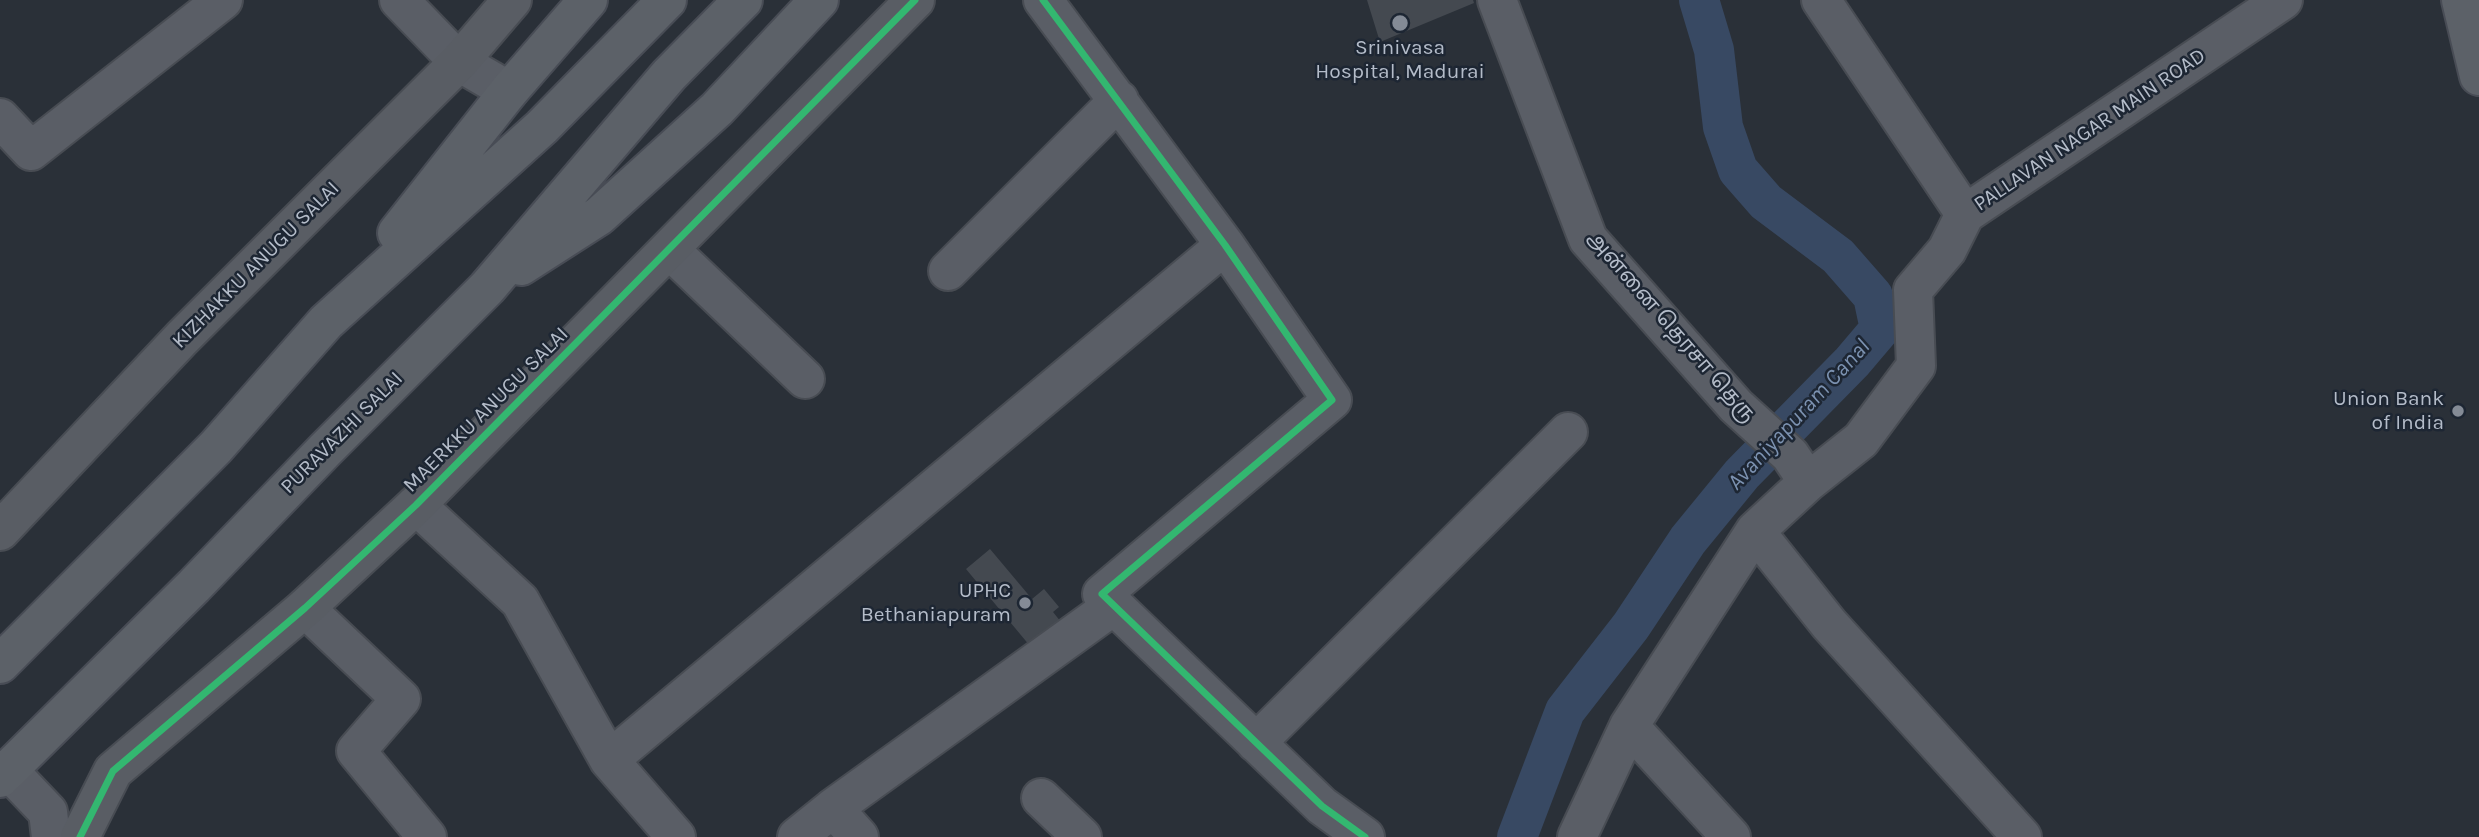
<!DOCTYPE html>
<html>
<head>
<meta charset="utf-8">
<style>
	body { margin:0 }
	canvas { display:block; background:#2a3038 }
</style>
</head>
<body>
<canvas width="2479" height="837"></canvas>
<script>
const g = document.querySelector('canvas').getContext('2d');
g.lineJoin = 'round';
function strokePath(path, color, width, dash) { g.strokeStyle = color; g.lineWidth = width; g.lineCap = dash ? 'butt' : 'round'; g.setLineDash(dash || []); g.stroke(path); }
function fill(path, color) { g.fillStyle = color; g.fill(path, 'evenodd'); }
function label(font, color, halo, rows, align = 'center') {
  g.font = font + ' Karla,"Noto Sans Tamil",sans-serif'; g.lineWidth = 5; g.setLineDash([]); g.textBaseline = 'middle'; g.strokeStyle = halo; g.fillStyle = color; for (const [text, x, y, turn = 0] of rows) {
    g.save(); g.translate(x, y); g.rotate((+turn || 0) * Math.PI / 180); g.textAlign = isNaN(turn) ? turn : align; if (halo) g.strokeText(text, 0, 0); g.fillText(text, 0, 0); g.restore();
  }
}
strokePath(new Path2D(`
	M1517,837L1565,711L1631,626L1688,540L1742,474L1852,362L1880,329L1873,296L1838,256L1766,202L1738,170L1723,127L1714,50L1699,0`), '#384963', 40);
fill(new Path2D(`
	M1367,0H1473L1474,3L1380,42Z
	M990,549L1032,599L1044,589L1059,607L1053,612L1065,627L1035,652L966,569Z`), '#444950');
const street = new Path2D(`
	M399,0L459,62L509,91
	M1043,0L1225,245L1332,400L1102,594L1322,806L1365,837
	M1497,0L1588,239L1736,406L1790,455L1808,482
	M1821,0L1965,214
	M0,118L31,151L223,0
	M670,250L805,379
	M948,271L1119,100
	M416,505L520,601L609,760
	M1755,531L1829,624L2022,837
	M305,608L401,699L356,751L427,837
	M1629,726L1731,837
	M1256,743L1568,432
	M8,770L48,812L51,837
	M1041,798L1082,837
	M833,808L859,837
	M676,837L609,760L1225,245
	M797,837L833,808L1113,606
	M1577,837L1629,726L1755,531L1808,482L1861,440L1916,366L1913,290L1947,250L1965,214L2283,0`);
const secondary = new Path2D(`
	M0,531L182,338L459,62L512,0
	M80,837L113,771L305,608L416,505L915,0`);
const primary = new Path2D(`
	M2461,0L2479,76
	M397,233L509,91L588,0
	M521,266L599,216L717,109L819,0
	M0,664L216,447L326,322L542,127L667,0
	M0,778L194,586L325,450L487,288L669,75L743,0`);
strokePath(street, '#484c53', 42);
strokePath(secondary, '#484c53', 42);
strokePath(primary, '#484c55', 42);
strokePath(street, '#5a5e66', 38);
strokePath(secondary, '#595d64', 38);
strokePath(primary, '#5c6168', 38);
strokePath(new Path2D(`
	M1043,0L1225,245L1332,400L1102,594L1322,806L1365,837
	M80,837L113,771L305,608L416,505L915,0`), '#33b770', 7);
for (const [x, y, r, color] of [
	[1400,23,9,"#848b96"],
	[2458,411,7,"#848b96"],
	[1025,603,7,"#848b96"]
]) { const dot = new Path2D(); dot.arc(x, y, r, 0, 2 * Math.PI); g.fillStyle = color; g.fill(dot); strokePath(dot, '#1d2633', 2.5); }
label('21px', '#b4bcc9', '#1d2633', [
	["Srinivasa",1400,48,"center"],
	["Hospital, Madurai",1400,72,"center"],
	["Union Bank",2444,399],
	["of India",2444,423],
	["UPHC",1011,591],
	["Bethaniapuram",1011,615]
], 'right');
label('21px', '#b4bcc9', '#1d2633', [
	["PALLAVAN NAGAR MAIN ROAD",2090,130,-34],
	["KIZHAKKU ANUGU SALAI",256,265,-45],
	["அன்னை தெரசா தெரு",1671,327,49],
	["MAERKKU ANUGU SALAI",486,410,-45],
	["PURAVAZHI SALAI",342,433,-45]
]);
label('italic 23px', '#7c92b1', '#1d2633', [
	["Avaniyapuram Canal",1799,415,-47]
]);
</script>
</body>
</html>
